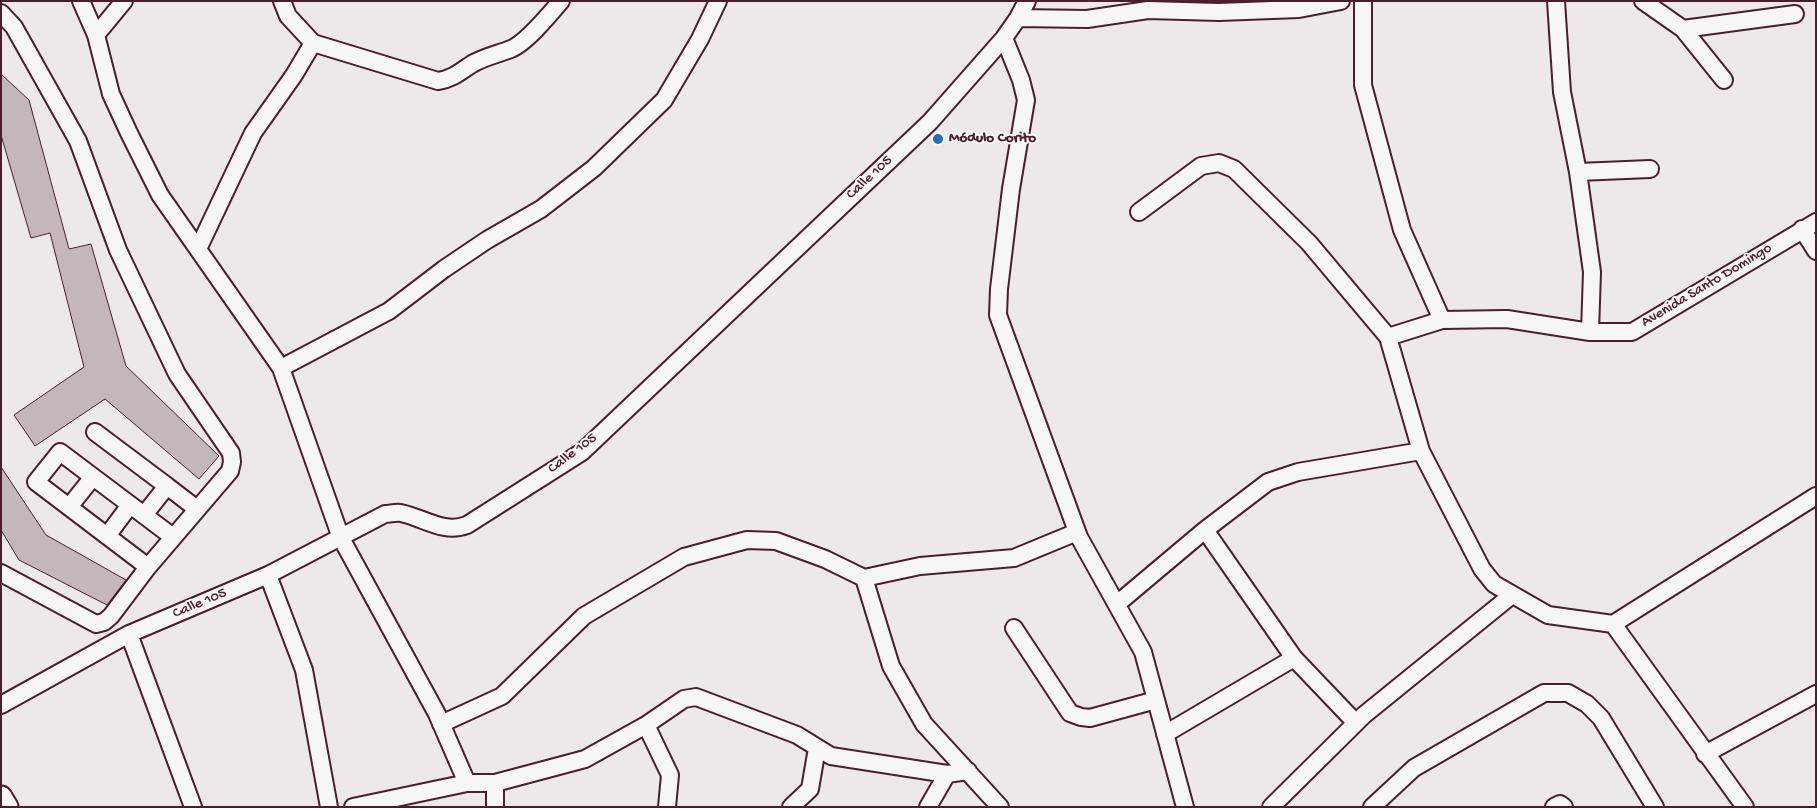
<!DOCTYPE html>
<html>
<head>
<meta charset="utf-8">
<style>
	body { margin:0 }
	#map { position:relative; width:1817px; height:808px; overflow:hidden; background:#ece9e6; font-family:"Gochi Hand",sans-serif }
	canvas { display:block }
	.frame { position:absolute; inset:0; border:2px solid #4a1f2b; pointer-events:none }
</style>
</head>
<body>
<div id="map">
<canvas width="1817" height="808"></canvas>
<div class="frame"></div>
</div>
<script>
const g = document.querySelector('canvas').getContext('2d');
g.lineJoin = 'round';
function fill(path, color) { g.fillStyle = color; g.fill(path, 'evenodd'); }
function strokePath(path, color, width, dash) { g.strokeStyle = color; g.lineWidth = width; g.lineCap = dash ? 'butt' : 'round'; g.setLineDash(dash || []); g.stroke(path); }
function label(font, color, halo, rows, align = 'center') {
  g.font = font + ' "Gochi Hand",sans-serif'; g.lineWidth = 4; g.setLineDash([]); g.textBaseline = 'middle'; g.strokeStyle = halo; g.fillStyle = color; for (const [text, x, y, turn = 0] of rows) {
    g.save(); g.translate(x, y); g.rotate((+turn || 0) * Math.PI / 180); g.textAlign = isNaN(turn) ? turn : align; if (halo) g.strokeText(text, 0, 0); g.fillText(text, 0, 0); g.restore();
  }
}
const building = new Path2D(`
	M1,74L29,100L69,249L91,244L126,366L219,456L199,479L105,399L35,446L14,415L84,367L50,233L31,238L1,135Z
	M1,467L46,535L126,580L107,605L19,560L1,530Z`);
fill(building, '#c4b7b7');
strokePath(building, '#4a1f2b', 1);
const minor = new Path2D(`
	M81,1L96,35L111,94L129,133L160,195L281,368L341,538L437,714L467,783
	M282,1L288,16L313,43L438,81C452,79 460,72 472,64C484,57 498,54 511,49C526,43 550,14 561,1
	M1363,1V85L1402,230L1442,320
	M1556,1L1562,92L1578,172L1592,272L1590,332
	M1643,1L1683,29L1795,14
	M1,13L14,27L78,141L118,250L177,374L231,453L232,462L230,471L148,567L111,616L104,622L96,624L1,573
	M1018,18L1087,19L1148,10L1219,12L1299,9L1341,1
	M1683,29L1724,80
	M96,35L124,1
	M1004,38L1021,80L1026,100L1011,189L999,289L998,315L1079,537L1143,652L1185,807
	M1578,172L1650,169
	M1139,212L1201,166L1219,163L1234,169L1309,243L1388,337L1421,451L1482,569L1494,584L1548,615L1613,624L1816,496
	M1802,229L1816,251
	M198,249L253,133L294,75L313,43
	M1388,337L1442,320L1507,319L1590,332H1632L1816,222
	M281,368L389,311L444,269L487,240L541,209L594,168L664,100L700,39L718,1
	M95,432L167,486
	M69,507L93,477
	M144,515L167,486L197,509
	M1205,530L1294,658L1356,723
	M107,536L130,505
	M148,567L36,482L60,452L173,537
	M268,575L304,670L329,807
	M864,578L891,666L924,724L1000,807
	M1117,604L1205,530L1268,482L1298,472L1421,451
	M1613,624L1745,807
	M1014,628L1070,713L1081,717L1090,718L1156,700
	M129,634L193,807
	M1,705L129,634L268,575L385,514C390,514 396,512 401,513C424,518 444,534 467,525L582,452L930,122L1004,38L1018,18L1027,1
	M441,724L502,696L584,616L684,557L747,540L776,541L825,559L864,578L920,566L1014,558L1077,532
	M646,725L670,775L667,807
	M1165,734L1294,658
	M1705,754L1816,694
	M495,783V807
	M353,807L467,783H495L585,759L646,725L684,699L696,697L797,735L831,756L947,774L968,771
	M791,807L810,789L817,748
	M928,807L947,774
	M1271,807L1364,715L1512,595
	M1372,807L1414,768L1544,693H1568L1587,704L1601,718L1655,807
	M1554,807L1560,804L1564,807`);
const major = new Path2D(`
	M1,797L7,807`);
strokePath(minor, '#4a1f2b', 20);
strokePath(major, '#4a1f2b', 25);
strokePath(minor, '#f6f6f2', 16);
strokePath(major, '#f6f6f2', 21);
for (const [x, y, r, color] of [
	[938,139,6,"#1f6fb2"]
]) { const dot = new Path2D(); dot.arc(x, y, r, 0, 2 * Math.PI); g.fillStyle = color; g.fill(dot); strokePath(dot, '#f6f6f2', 2); }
label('bold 15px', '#4a1f2b', '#f6f6f2', [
	["Módulo Corito",949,139]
], 'left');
label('15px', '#4a1f2b', '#f6f6f2', [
	["Calle 105",870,178,-43],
	["Avenida Santo Domingo",1707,286,-31],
	["Calle 105",573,454,-37],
	["Calle 105",200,604,-23]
]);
</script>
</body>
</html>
